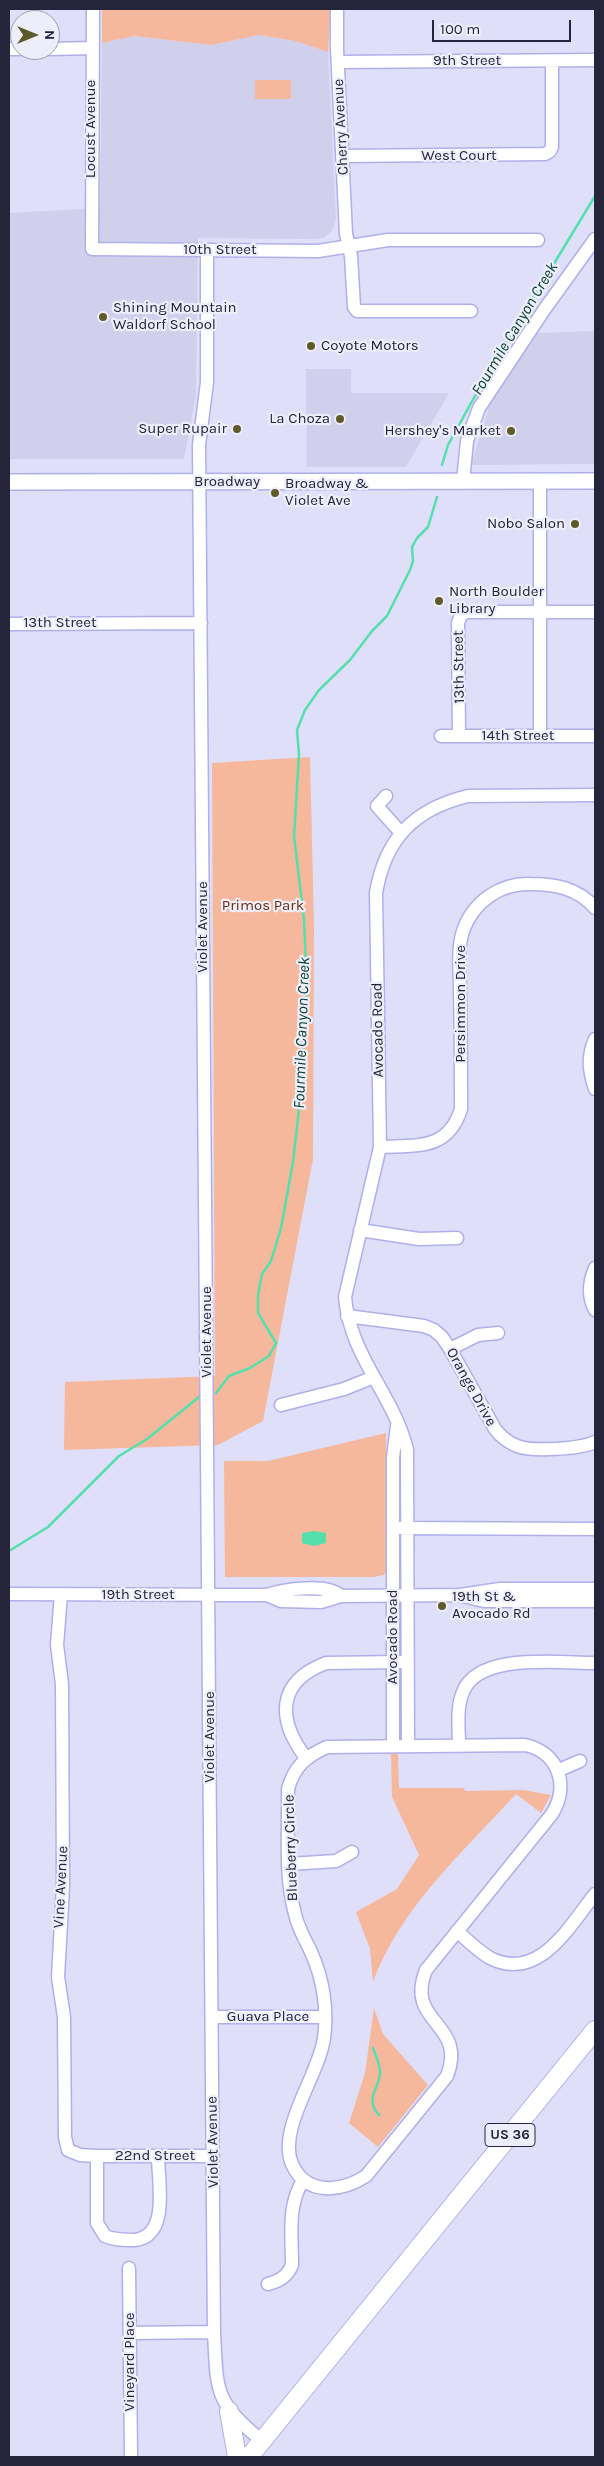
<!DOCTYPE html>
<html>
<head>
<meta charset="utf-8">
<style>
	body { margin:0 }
	#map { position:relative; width:604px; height:2466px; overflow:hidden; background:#dfdff9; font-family:Karla,sans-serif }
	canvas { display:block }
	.frame { position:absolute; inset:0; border:10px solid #25243b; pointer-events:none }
	.north { position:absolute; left:10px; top:10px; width:50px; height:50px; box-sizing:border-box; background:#eeeefb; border:1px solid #9e9dae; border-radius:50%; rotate:90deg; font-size:14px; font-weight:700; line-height:20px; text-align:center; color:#25243b }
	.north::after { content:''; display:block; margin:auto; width:18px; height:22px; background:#5f5b28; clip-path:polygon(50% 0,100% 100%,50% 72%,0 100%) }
	.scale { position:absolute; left:432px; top:20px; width:139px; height:22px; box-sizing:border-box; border:2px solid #25243b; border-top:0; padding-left:6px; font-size:15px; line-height:18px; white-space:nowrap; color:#25243b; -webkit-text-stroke:4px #eeeefb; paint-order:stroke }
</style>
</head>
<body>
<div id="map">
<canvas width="604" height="2466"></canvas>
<div class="frame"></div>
<div class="north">N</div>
<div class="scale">100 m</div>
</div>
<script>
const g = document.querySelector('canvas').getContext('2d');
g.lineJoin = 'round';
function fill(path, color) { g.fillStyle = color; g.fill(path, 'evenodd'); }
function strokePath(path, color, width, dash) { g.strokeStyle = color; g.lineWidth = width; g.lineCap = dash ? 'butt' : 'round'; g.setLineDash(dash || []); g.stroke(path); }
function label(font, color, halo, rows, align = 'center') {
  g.font = font + ' Karla,sans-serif'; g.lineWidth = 4.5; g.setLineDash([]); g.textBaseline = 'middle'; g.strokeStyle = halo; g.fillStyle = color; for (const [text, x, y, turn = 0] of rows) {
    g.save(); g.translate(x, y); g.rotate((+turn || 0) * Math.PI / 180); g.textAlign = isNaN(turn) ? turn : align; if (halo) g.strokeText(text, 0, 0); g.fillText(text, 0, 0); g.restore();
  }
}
fill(new Path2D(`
	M259,35L295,41L328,52L336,220L331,232L323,238L314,239L198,238L196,395L184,459H9V213L100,208L102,43L134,36L211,45Z
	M595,331V464L471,465L493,394L537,333Z
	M306,369H351V393H449L406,467H307Z`), '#d0d0ec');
fill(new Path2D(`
	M102,9H331L328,52L295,41L259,35L211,45L134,36L102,43Z
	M255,80H291V99H255Z
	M310,757L314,927L313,1159L263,1421L218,1445L64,1450L65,1382L215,1376L212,763Z
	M386,1433L387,1569L384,1575L373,1577H225L224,1461H268Z
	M391,1754H398L399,1788H464L465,1791L523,1790L551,1795L541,1813L516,1794C463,1852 400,1908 373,1982L370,1949L356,1912L397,1889L419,1855L392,1797Z
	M374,2008L383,2034L428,2085L378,2147L349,2123L365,2073Z`), '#f5b89d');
fill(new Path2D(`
	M314,1531L326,1533V1543L314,1546L302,1543V1533Z`), '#54dfac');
strokePath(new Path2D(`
	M442,465L448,445L487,374L595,196
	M216,1393L229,1376L250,1368L269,1356L276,1343L258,1313V1295L262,1274L271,1261L281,1228L293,1162L304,1065L302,1029L307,988L304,920L294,836L299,754L297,730L305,710L319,690L350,660L372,631L387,616L410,570L413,561L412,547L417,538L428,527L437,497
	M9,1551L48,1527L119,1456L147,1439L199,1397
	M373,2048C376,2055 379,2063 380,2071C382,2084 363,2099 379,2115`), '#54dfac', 2.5);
const minor = new Path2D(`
	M93,9L92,249L318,251L388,240H538
	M337,9V49L346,234L351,256L354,307L357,311H471
	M9,49H20
	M50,49L92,48
	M338,62L595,60
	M342,156L545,154L550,151L552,147V61
	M207,251V382L199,445L214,2332C217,2392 214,2401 262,2441
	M463,481L467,441L479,408L544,310L595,239
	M9,624L201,623
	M441,736H595
	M459,736L458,623L461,615L467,612H595
	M540,736V481
	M386,796L377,806L401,833
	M595,1039C587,1057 589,1071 595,1089
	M380,1147C416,1145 448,1151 461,1109C461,1070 461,1031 460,991C460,972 457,949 463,931C473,902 500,883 530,884C555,884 578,888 595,908
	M360,1230L419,1239L457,1238
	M595,1268C589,1282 588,1297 595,1310
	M347,1316L424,1326L434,1330L442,1337L450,1349L495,1429C501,1437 507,1442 517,1446C532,1452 580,1449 595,1442
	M450,1349L478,1335L498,1333
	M281,1405L344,1389L374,1377
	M400,1528L595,1529
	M9,1594L267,1595C284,1589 327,1583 341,1596
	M61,1594L57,1645L62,1684L63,1887L58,1977L64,2017L65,2137L68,2150L80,2155L97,2156H213
	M267,1595L281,1601L321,1602L341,1596L460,1595L500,1589H595
	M463,1596L484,1601H595
	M525,1745C558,1752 570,1785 552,1814L426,1970C404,2024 468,2022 447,2076L366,2176C341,2192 306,2196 292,2164C277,2129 319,2075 324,2038C328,2009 323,1978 311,1952C305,1939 298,1928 295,1914C284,1874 289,1830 288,1789C294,1767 306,1756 327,1747Z
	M393,1746V1457L397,1426
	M408,1746L407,1450C394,1395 350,1357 345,1297L380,1147L376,893C385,839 414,809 468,796L595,795
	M459,1746C459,1728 456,1708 463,1692C478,1652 559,1663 595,1663
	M306,1758C277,1720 276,1682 326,1663L400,1662
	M559,1770L580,1761
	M289,1864L336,1861L352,1852
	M457,1931C467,1940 478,1951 490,1958C539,1983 570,1925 595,1894
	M212,2017H325
	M97,2156V2223L105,2236C114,2240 125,2240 135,2240C170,2236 158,2182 158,2156
	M129,2268L131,2457
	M268,2284C279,2281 287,2277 292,2265C292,2234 287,2207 303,2180
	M130,2333L214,2332`);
const major = new Path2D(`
	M9,482L595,481`);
const highway = new Path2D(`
	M229,2411L237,2457
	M249,2457L595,2030`);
strokePath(minor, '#b0afeb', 15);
strokePath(major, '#b0afeb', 18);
strokePath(highway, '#b0afeb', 20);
strokePath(minor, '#fff', 12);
strokePath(major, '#fff', 15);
strokePath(highway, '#fff', 18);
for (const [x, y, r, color] of [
	[103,317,5,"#5f5b28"],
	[311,346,5,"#5f5b28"],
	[340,419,5,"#5f5b28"],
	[237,429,5,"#5f5b28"],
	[511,431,5,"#5f5b28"],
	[275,493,5,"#5f5b28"],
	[575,524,5,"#5f5b28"],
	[439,601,5,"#5f5b28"],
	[442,1606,5,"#5f5b28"]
]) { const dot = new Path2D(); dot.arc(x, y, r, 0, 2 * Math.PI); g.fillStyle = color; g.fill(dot); strokePath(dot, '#eeeefb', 2); }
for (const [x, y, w] of [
	[510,2135,50]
]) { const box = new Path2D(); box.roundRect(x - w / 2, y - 11.5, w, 23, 4); g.fillStyle = '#eeeefb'; g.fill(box); strokePath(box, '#25243b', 1); }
label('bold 14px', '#25243b', null, [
	["US 36",510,2135]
]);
label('15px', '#25243b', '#eeeefb', [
	["9th Street",467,61],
	["Cherry Avenue",341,127,-93],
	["Locust Avenue",91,129,-90],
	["West Court",459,156],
	["10th Street",220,250],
	["Broadway",227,482],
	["13th Street",60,623],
	["13th Street",459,667,-91],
	["14th Street",518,736],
	["Violet Avenue",203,927,-90],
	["Persimmon Drive",461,1004,-90],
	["Avocado Road",378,1030,-91],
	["Violet Avenue",207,1332,-90],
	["Orange Drive",471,1387,61],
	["19th Street",138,1595],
	["Avocado Road",393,1637,-90],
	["Violet Avenue",210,1737,-90],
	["Blueberry Circle",291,1848,-92],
	["Vine Avenue",61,1887,-87],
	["Guava Place",268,2017],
	["Violet Avenue",213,2142,-91],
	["22nd Street",155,2156],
	["Vineyard Place",130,2362,-90]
]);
label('15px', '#25243b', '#eeeefb', [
	["Shining Mountain",113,308],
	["Waldorf School",113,325],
	["Coyote Motors",321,346],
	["La Choza",330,419,"right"],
	["Super Rupair",227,429,"right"],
	["Hershey's Market",501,431,"right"],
	["Broadway &",285,484],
	["Violet Ave",285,501],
	["Nobo Salon",565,524,"right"],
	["North Boulder",449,592],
	["Library",449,609],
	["19th St &",452,1597],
	["Avocado Rd",452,1614]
], 'left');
label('15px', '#6e2d07', '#eeeefb', [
	["Primos Park",263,906]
]);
label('italic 16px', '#03422e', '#eeeefb', [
	["Fourmile Canyon Creek",515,329,-59],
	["Fourmile Canyon Creek",302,1033,-88]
]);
</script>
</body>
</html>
